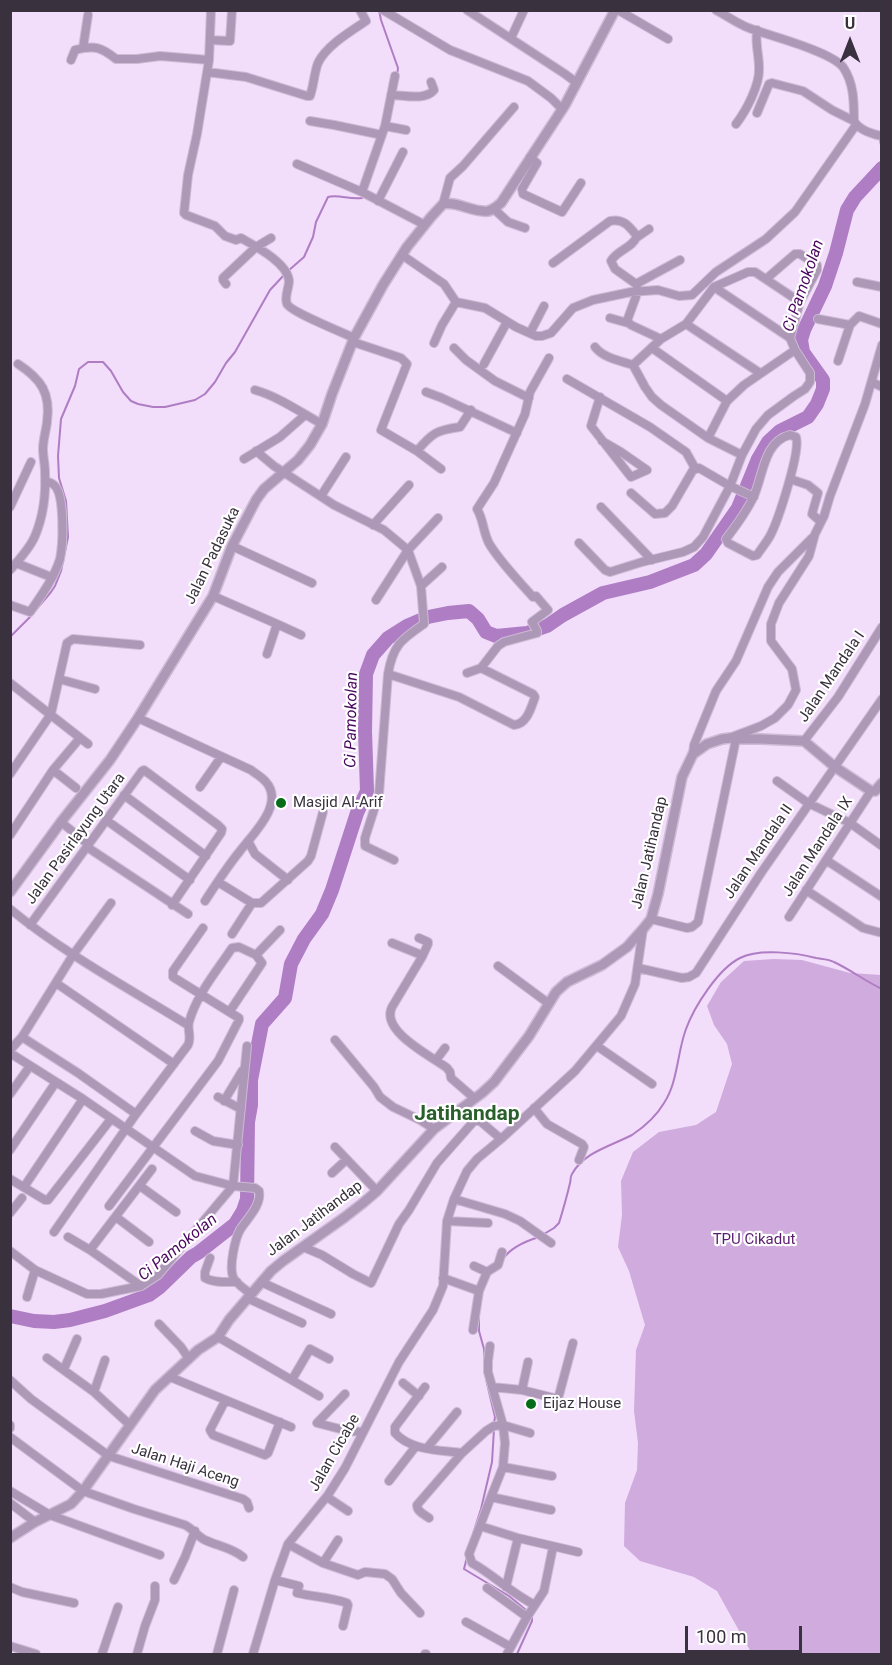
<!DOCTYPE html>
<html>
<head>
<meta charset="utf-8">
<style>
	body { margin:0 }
	#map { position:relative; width:892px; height:1665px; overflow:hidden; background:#f2ddfb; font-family:Roboto,sans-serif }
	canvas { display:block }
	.frame { position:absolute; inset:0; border:12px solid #39313d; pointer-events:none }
	.north { position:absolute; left:820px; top:12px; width:60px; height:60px; -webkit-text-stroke:4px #fff; paint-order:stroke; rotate:0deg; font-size:16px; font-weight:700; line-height:24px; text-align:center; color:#39313d }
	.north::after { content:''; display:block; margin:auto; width:21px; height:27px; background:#39313d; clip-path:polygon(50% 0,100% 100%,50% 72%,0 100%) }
	.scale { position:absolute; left:685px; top:1626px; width:117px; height:27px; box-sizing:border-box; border:3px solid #39313d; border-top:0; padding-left:8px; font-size:18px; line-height:21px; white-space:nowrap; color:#39313d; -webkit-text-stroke:4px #fff; paint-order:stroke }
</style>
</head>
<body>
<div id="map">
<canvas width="892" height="1665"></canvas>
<div class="frame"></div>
<div class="north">U</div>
<div class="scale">100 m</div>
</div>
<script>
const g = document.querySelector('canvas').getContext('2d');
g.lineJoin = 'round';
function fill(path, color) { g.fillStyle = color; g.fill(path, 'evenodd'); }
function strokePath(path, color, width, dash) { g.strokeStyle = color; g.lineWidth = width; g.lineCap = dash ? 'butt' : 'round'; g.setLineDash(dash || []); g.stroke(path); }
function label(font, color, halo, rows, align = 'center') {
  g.font = font + ' Roboto,sans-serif'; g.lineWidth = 4.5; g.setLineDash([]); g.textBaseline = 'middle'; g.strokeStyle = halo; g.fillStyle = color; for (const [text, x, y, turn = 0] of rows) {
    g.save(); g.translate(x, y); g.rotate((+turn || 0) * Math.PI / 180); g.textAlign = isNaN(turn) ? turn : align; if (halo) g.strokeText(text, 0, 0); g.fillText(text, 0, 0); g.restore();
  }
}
fill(new Path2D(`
	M774,959L802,960L850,973L881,975V1654H752L717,1591L694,1577L640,1561L624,1546L625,1503L637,1470L638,1443L634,1411L636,1350L645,1325L629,1271L618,1247L622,1215L621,1181L633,1152L659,1132L696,1125L716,1112L732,1064L727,1044L714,1025L707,1006L721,982L744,961Z`), '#cfacdd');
strokePath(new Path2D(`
	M379,10L381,20L398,68L397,76
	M882,131L880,139L882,151
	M371,177L381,149
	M288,271L304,257L313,237L316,222L328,197C338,194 350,200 362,198L363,196
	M10,637L29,618L51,592L55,586L61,571L68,537L66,501L59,478L58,456L61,419L75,386L79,369L88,362H103L111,371L123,392L131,401L138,404L153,407H165L195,400L205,394L215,382L226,363L235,352L270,290L284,275
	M544,1234L554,1228L559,1223C563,1210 567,1196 570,1183C571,1180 570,1177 572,1174C584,1152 611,1146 632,1135C644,1127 657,1115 664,1103C678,1082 677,1053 686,1029C694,1007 718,969 740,958C759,948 797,953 816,958C822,959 829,959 834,962C851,970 865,981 882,989
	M503,1259C511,1247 526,1241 539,1237
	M479,1314V1331L484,1349L485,1364
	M486,1379L495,1417L494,1423
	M471,1540L481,1509L492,1462L494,1429
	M467,1557L464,1569L509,1596L532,1615V1621L517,1654`), '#af7dc3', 2);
strokePath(new Path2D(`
	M10,1316L34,1321L54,1322L70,1320L105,1311L149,1295L160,1287L191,1257L198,1253L235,1224L243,1211L247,1199L248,1122L251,1105V1080L262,1024L285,998L291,964L304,939L322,914L332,890L357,813L367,791L365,731L366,674L373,655L388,638L407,626L428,617L448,613L469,611L478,619L486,632L496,636L527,633L547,626L563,615L603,593L650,582L694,565L706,554L738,508L758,459L768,442L780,431L808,417L817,404L823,389V380L803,352L801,340L804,330L825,286L836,253L847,210L855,197L882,168`), '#af7dc3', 14);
const minor = new Path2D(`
	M383,10L450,50L528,81L551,98L562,109
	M467,10L565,74L577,83
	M618,10L668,39
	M716,10C727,16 738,24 749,28C770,36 830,51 843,67C854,83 854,102 854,121C859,130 872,134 882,136
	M511,38L524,10
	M210,40L230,41L232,10
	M83,48L88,15
	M71,60L75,50C95,45 101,47 116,59H137L160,56L209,60L211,10
	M209,60L197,134L188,175L184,213L186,215L215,226L225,236L236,240L241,238C255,246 288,263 289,281C289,288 284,297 287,304C291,312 344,333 354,338
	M207,72L246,77L307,96H310C314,85 314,73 318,63C326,46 351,31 366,21L360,10
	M395,76L385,126L362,192L425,225
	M391,95C404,95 425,101 434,90L431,82
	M757,113L769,84L772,83L803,91L832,110L854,121
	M310,121L334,125L382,135
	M736,124C746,111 760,85 759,68C759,53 755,46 757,30
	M385,126L406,130
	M530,157L537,163L522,189L523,194L562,212L581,183
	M297,164L362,192
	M378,201L403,152
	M443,204L450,178L463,166L514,107
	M494,209L508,222L525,228
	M636,238L649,229
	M402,255L444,284L456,302L485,308L516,327L536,336H542L551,333L573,308L593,300L631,292L658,290L679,296L692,295L716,272L766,239L795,212L856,125
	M553,263L610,221C623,218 629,226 637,236C633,248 617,250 611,261L615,269L636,284L638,291L627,321L631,325L661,339
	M857,282L882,287
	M226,284L223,280V278L256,247L271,238
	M636,284L680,260
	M714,287L790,338
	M610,318L628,323
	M818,319L850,325L859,316L882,324
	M686,324L760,373
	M530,333L544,306
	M353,342L401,358L407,364L381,430L417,451L441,469
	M434,343L442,325L456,302
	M595,347C603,358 621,361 633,365L645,387L652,397L661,405L708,438L742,455
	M454,348L466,360L495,381L529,398
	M652,348L727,401
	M838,361L850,325
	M484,364L507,322
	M633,365L661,339L686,324L714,287L748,272H755L800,302
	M567,379L650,427L686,452L695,468
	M872,382L882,387
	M255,390C279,397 300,412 322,424
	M426,392L442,398L517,433
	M600,397L591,426L631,477L647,470L621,452L602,441
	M790,435L796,437C801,451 778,521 770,536C766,543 761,549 757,555L753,556L728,543L726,539C736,526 747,511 754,496C763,476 764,441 790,435Z
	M708,438L727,401L744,385L795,350
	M256,451L274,466L334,505L384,530L408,550L421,586L424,624C401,640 393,645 388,674L379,794L365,838V846L394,860
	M417,451C432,433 437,430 460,427L471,410
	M244,459L280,437L305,415
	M790,479L808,485L818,493L812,514L821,522
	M631,493L655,514L665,513L672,506L693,470L699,468L730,486L754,497
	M321,496L346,457
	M10,507L31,462
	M601,507L652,560
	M373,525L409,485
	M579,543L605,570L610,572L642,562L683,552L694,547L703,537L730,486L742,455L756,429L768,415L794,396L805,389L810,382V373L795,350L790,338L800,302L817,270V265L800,254H795L766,279
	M232,546L312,583
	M16,563L51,577
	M10,570C19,560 30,548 35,536C43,517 46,493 45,472C45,464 43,457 43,449C43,440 46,431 47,422C51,393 41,379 18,364
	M421,586L442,567
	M213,596L277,624L267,654
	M376,600L408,550L438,518
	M10,605L30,612C41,596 54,578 60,559C63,545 65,494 54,485C52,483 48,482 45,481
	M277,624L301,635
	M467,673L481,668L498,646L504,642L537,633V631L532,622L548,610L536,596L533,597C518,580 502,564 490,545C483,534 484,520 477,509L494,483L525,414L530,392L549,358
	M388,674L459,697L514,725C527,724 531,708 535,697L533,694L481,668
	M59,679L95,689
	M10,683L88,744
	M138,718L251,770C256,774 262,777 266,782C285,804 253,834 240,851C227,867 216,884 205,901
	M732,737L761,726L775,718L788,705L796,690L792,669L771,641V624L779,603L809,556L815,534L824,516L830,496L865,404L882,345
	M804,741L838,697L882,627
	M693,754L694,745L716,691L736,661L768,587L778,572L812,538
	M53,770L76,788
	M10,774L51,714L67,643L73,639L140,645
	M777,781L808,803L850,823L882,846
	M200,787L221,757
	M124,795L206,856
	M106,820L190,880
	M61,822L89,845
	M10,835L53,770L80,738
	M248,841L255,854L288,880
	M87,847L188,914
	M826,860L882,897
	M218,882L252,903H261L308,861L311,856L323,812
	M806,890L863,928L882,933
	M10,909C65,954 128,988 188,1025
	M789,917L871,791
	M651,919L687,928L692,927L698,922L736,739
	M30,925L142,771L144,770L218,825L222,829L221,833L172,905
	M232,934L252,903
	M419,938L428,942V944L422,957
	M392,943L419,954L422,957L392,1007C380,1031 431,1056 447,1068L450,1072L451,1078L474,1098
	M498,966L548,1003
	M638,968L682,978L689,977L696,973L761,873L882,699
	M56,983L174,1064
	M230,1011L262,963L256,955L280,930
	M22,1037L78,1073L136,1114
	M335,1040L374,1087L380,1097L393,1107L420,1120L434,1129
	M597,1046L652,1084
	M10,1050L22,1037L73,955L111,903
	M10,1053L83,1099L195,1176L233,1186L255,1188L259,1191C262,1205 247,1219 240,1230C235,1239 229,1266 233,1277C236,1284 245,1289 251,1294
	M436,1060L445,1048
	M10,1094L30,1066
	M218,1097L241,1109
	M224,1101L242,1071
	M534,1108L547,1124L582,1144L584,1147L579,1160
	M195,1131L213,1141L238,1145
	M335,1147L377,1191
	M10,1150L56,1082
	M332,1173L346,1160
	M10,1179L45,1200H48L111,1119
	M140,1186L176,1212
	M24,1187L83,1099
	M454,1199L505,1214L520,1221L551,1243
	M109,1206L218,1061L239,1020V1018L173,977V971L203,928
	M10,1213L22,1198
	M116,1217L149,1242
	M447,1221L488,1223
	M54,1232L136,1114L188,1045C192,1037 187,1030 189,1022C197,994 216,972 232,948L239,947L256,955
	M68,1237L90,1250
	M303,1247L322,1255L353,1274L371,1283L399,1224L409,1210L437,1163L474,1121H480L501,1139
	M10,1251L35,1270L87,1294H101L141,1286L158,1275L233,1186L247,1046
	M210,1258L205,1272V1278C214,1283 227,1282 237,1282
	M474,1266L487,1272
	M443,1278L479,1291
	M261,1282L331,1314
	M141,1286L90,1250L152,1169
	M27,1297L35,1270
	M247,1298L302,1323
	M159,1324L181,1347L189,1359
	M473,1330L479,1291L487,1272L498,1265L502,1252
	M218,1337L319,1396
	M490,1346L488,1361V1372L503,1425L505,1443L503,1467
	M47,1358L94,1392L130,1425
	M64,1369L77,1339
	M170,1377L291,1427
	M293,1378L310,1349L329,1359
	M10,1380L31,1399L109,1456L243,1499L247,1502L249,1508
	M403,1383L419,1396
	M425,1387L395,1427V1433C411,1451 441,1450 462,1453
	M492,1387L522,1390L558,1399L573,1343
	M522,1390L528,1362
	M94,1392L105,1360
	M345,1394L317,1423L348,1431L363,1432
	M225,1401L210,1430L213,1435L265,1455L268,1453L280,1422
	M10,1425V1428
	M10,1437L83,1491L134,1509L185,1525C193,1529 197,1536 205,1540C218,1546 232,1548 243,1557
	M427,1448L457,1412
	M389,1481L416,1446
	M10,1491L50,1515L160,1555
	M327,1497L348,1511
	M491,1497L480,1526L518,1538L578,1552
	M10,1503L35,1522
	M551,1510L491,1497L503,1467L552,1476
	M429,1518C424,1514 417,1512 417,1505L462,1453L486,1431L494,1426L503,1425L530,1433
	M480,1526L469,1554L472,1563C494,1575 512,1594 535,1605
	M288,1544L323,1563L338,1540
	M323,1563L358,1575L365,1572L385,1574L392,1579L401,1593L420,1613
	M174,1580L185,1557L195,1531
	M275,1580L299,1586L297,1593C314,1597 330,1597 347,1603L348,1605L343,1626
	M10,1587L22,1592L74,1603
	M506,1587L518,1538
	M487,1588L527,1617
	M466,1622L511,1647
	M10,1646L36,1654
	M102,1654L118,1607
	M137,1654L145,1626L155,1600V1586
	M217,1654L234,1590
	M253,1654L275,1580L288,1544L328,1495L345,1468L399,1362L433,1310L443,1286L447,1221L454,1199L467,1171L477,1159L501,1139L575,1071L621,1016L635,984L643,929
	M425,1654H426
	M507,1654L527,1617L544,1591L553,1547`);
const tertiary = new Path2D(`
	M10,892L61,822L110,760L138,718L213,596L232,546L256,500L264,489L298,460L310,445L322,424L332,394L354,338L383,285L407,247L431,217L443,204C458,201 473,213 488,211C493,210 497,206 501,203L565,105L615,10
	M10,1538L35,1522L71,1504L83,1491L155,1390L198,1350L218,1337L229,1320L271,1271L283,1261L345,1217L363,1203L377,1191L434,1129L482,1093L494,1082L529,1036L556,992L567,982L602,965L627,947L643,929L651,919L658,894L682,777L693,754L707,744L722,739L730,738L736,739H761L804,741L835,767L871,791H875L882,783`);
strokePath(minor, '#cdbbd5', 10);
strokePath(tertiary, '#cdbbd5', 12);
strokePath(minor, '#ae98b7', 8);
strokePath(tertiary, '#ae98b7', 9);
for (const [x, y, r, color] of [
	[281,803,6,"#066c19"],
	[531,1404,6,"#066c19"]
]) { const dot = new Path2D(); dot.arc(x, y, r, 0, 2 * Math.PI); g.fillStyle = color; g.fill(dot); strokePath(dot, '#fff', 2); }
label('15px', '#39313d', '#fff', [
	["Jalan Padasuka",213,556,-64],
	["Jalan Mandala I",832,677,-56],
	["Jalan Pasirlayung Utara",76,839,-54],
	["Jalan Mandala IX",818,847,-57],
	["Jalan Mandala II",759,852,-56],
	["Jalan Jatihandap",650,853,-77],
	["Jalan Jatihandap",315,1219,-37],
	["Jalan Cicabe",335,1453,-60],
	["Jalan Haji Aceng",185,1466,18]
]);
label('15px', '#39313d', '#fff', [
	["Masjid Al-Arif",293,803],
	["Eijaz House",543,1404]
], 'left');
label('15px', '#5a1b70', '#fff', [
	["TPU Cikadut",754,1240]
]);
label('italic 16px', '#4b0660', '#fff', [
	["Ci Pamokolan",804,286,-71],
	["Ci Pamokolan",352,720,-89],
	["Ci Pamokolan",178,1248,-39]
]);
label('bold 21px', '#295f2b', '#fff', [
	["Jatihandap",467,1115]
]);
</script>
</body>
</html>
